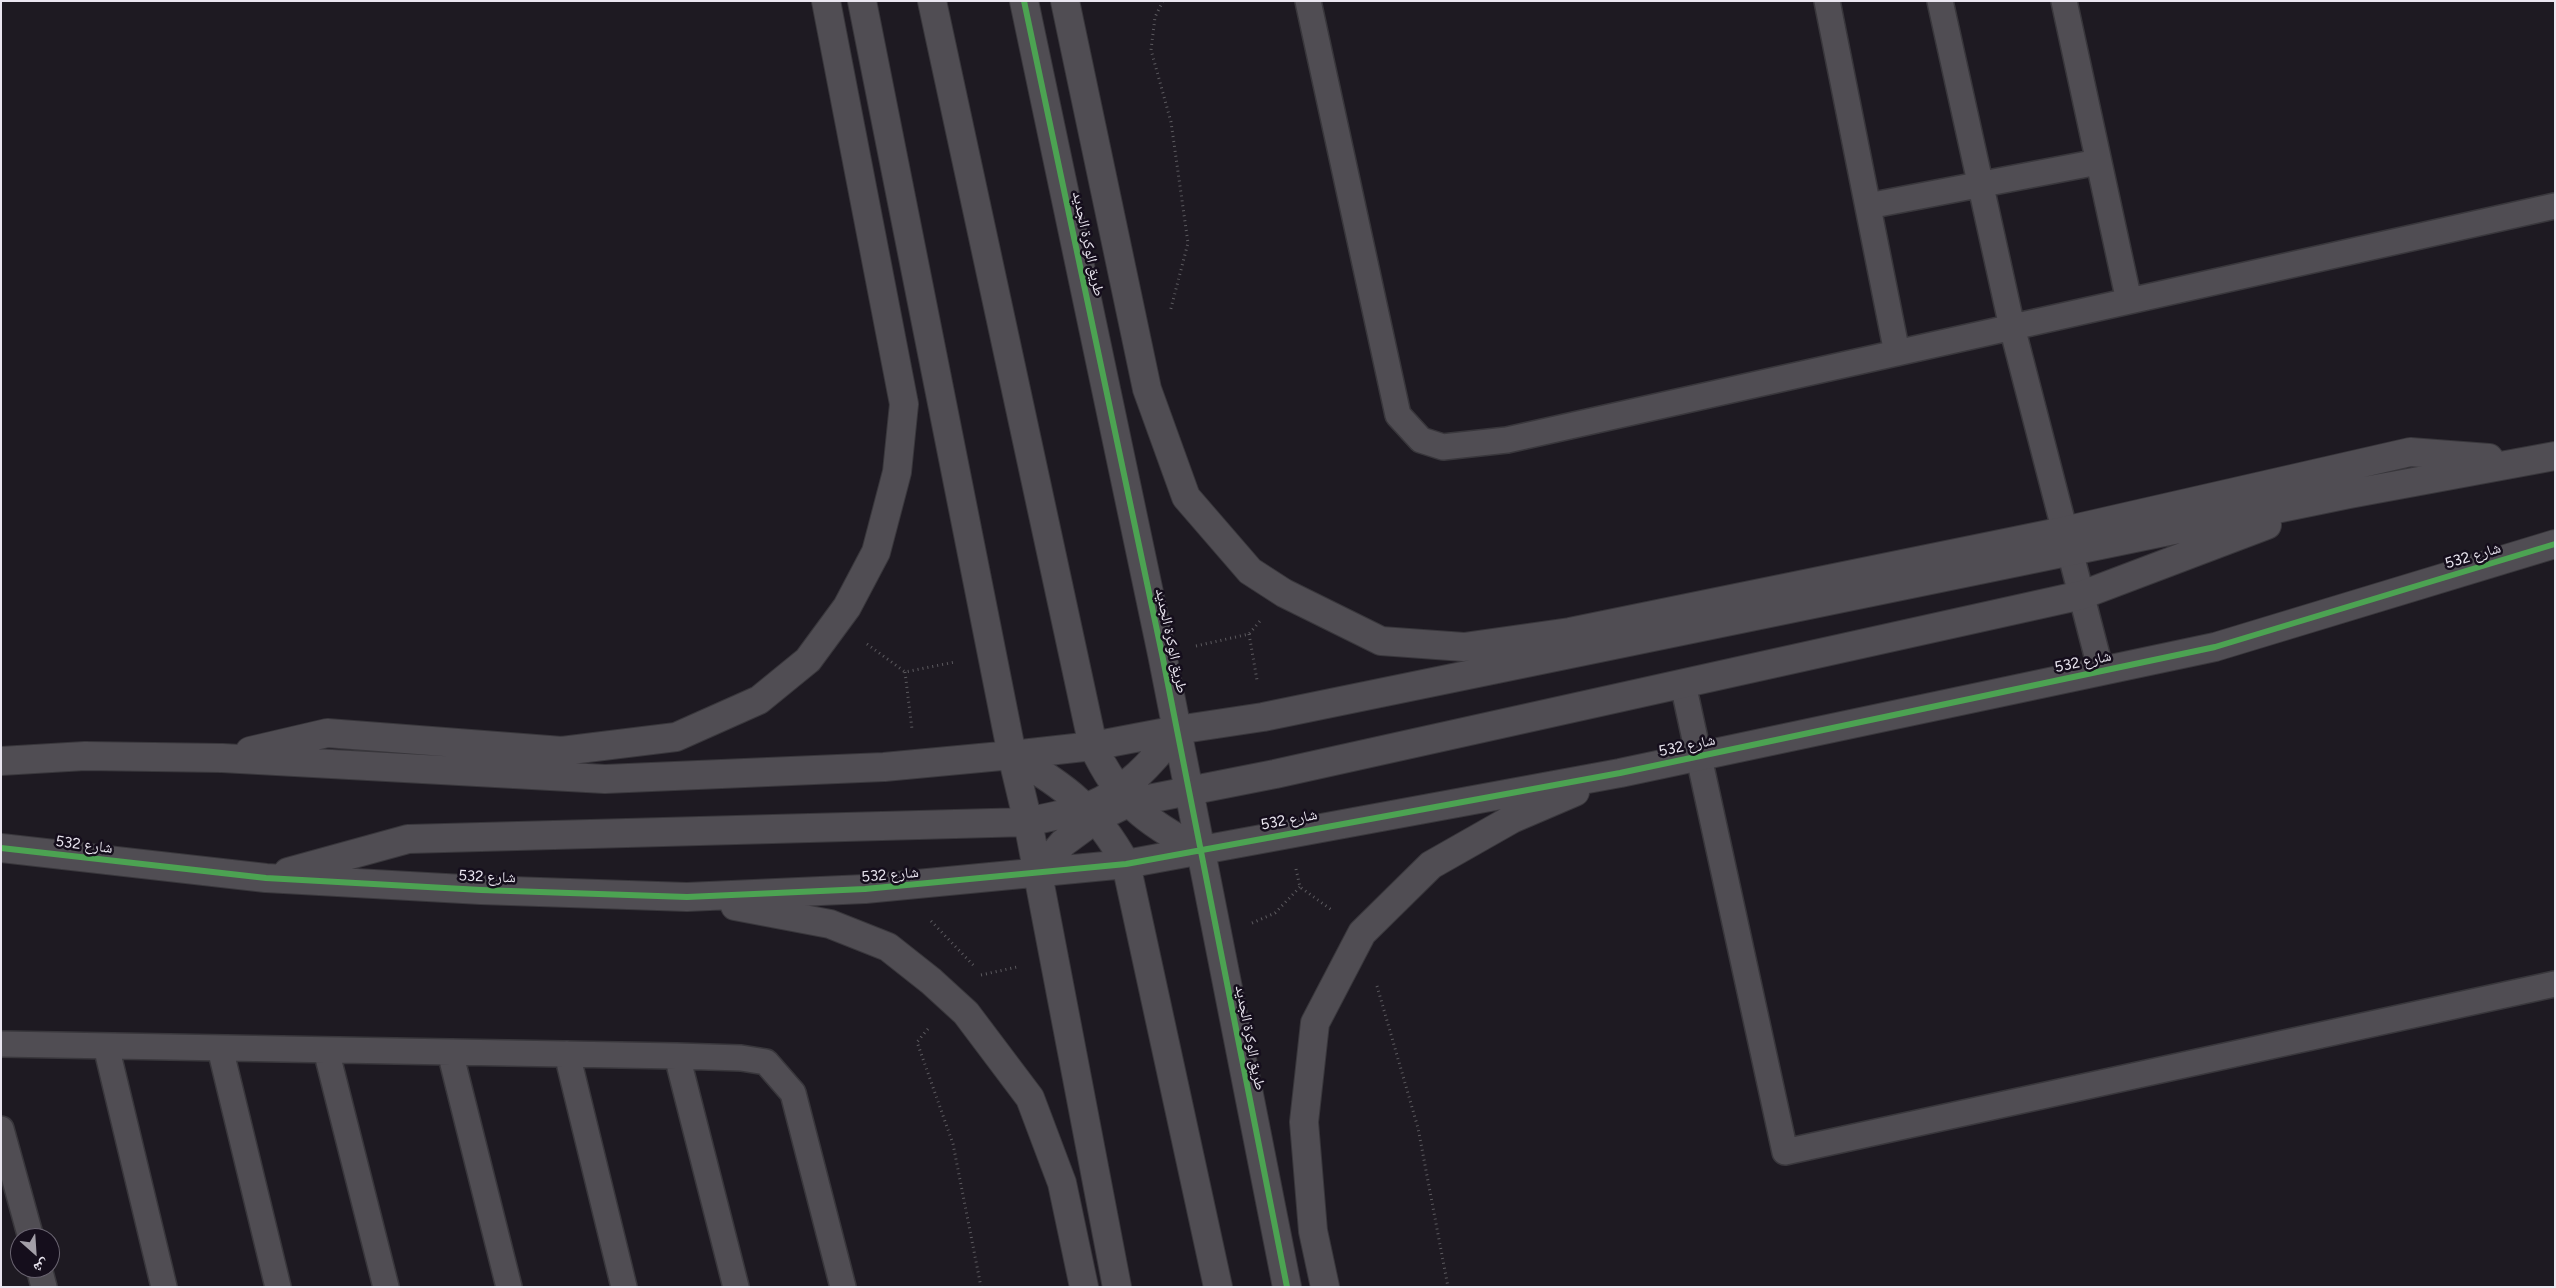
<!DOCTYPE html>
<html>
<head>
<meta charset="utf-8">
<style>
	body { margin:0 }
	#map { position:relative; width:2556px; height:1288px; overflow:hidden; background:#1e1a22; font-family:Figtree,"Noto Naskh Arabic",sans-serif }
	canvas { display:block }
	.frame { position:absolute; inset:0; border:2px solid #eae6f0; pointer-events:none }
	.north { position:absolute; left:10px; top:1228px; width:50px; height:50px; box-sizing:border-box; background:#150e1c; border:1px solid #6a6471; border-radius:50%; rotate:154deg; font-size:14px; font-weight:700; line-height:20px; text-align:center; color:#eae6f0 }
	.north::after { content:''; display:block; margin:auto; width:18px; height:22px; background:#a39fa8; clip-path:polygon(50% 0,100% 100%,50% 72%,0 100%) }
</style>
</head>
<body>
<div id="map">
<canvas width="2556" height="1288"></canvas>
<div class="frame"></div>
<div class="north">ش</div>
</div>
<script>
const g = document.querySelector('canvas').getContext('2d');
g.lineJoin = 'round';
function strokePath(path, color, width, dash) { g.strokeStyle = color; g.lineWidth = width; g.lineCap = dash ? 'butt' : 'round'; g.setLineDash(dash || []); g.stroke(path); }
function label(font, color, halo, rows, align = 'center') {
  g.font = font + ' Figtree,"Noto Naskh Arabic",sans-serif'; g.lineWidth = 5; g.setLineDash([]); g.textBaseline = 'middle'; g.strokeStyle = halo; g.fillStyle = color; for (const [text, x, y, turn = 0] of rows) {
    g.save(); g.translate(x, y); g.rotate((+turn || 0) * Math.PI / 180); g.textAlign = isNaN(turn) ? turn : align; if (halo) g.strokeText(text, 0, 0); g.fillText(text, 0, 0); g.restore();
  }
}
const service = new Path2D(`
	M1308,1L1398,415L1421,440L1443,447L1507,440L2555,206
	M1827,1L1897,353
	M1940,1L2012,327L2101,671
	M2064,1L2129,301
	M1868,206L2098,162
	M1683,684L1785,1152L2555,984
	M1,1044L677,1056L741,1058L766,1062L793,1093L843,1287
	M106,1046L164,1287
	M220,1048L278,1287
	M326,1050L386,1287
	M450,1052L509,1287
	M567,1054L624,1287
	M677,1056L736,1287
	M1,1129L31,1238
	M39,1268L44,1287`);
const tertiary = new Path2D(`
	M862,1L1012,755L1028,822L1117,1287
	M932,1L1093,746C1119,802 1146,822 1199,850
	M1024,1L1162,654L1287,1287
	M1065,1L1147,389L1186,497L1250,571L1284,593L1381,641L1464,647L1570,632L2064,531L2410,452L2489,458
	M250,751L327,733L562,751L676,737L759,700L808,660L847,607L876,552L897,472L904,404L826,1
	M1012,755C1066,787 1095,808 1126,864L1218,1287
	M1,761L85,756L222,758L605,779L884,767L1012,755L1093,746L1177,730L1263,717L2349,494L2555,456
	M1,848L266,878L481,890L687,897L865,889L1126,864L1620,773L2215,647L2555,544
	M288,872L408,839L1028,822C1047,817 1069,814 1088,807C1127,791 1152,763 1177,730
	M1037,874L1063,843L1097,818L1128,803L1275,774L2082,595L2267,525
	M735,906L830,924L888,947L931,981L966,1013L1030,1098L1062,1183L1084,1287
	M1325,1287L1313,1231L1304,1122L1315,1023L1362,933L1431,865L1512,819L1575,792`);
strokePath(service, '#39373c', 28);
strokePath(tertiary, '#39373c', 30);
strokePath(new Path2D(`
	M1163,1L1155,17L1151,50L1171,122L1188,243L1170,312
	M1249,634L1257,680
	M867,644L905,672L955,662
	M1196,646L1249,634L1260,621
	M905,672L912,729
	M1296,869L1300,887L1333,911
	M931,921L975,967
	M1252,923L1275,913L1300,887
	M981,975L1017,967
	M1377,986L1418,1128L1448,1287
	M928,1029L917,1042L953,1144L981,1287`), '#5c5a5f', 3, [1, 4]);
strokePath(service, '#504d53', 25);
strokePath(tertiary, '#504d53', 28);
strokePath(new Path2D(`
	M1024,1L1162,654L1287,1287
	M1,848L266,878L481,890L687,897L865,889L1126,864L1620,773L2215,647L2555,544`), '#4ca352', 6);
label('15px', '#eae6f0', '#150e1c', [
	["طريق الوكرة الجديد",1088,244,78],
	["شارع 532",2473,556,-17],
	["طريق الوكرة الجديد",1171,641,78],
	["شارع 532",2083,662,-12],
	["شارع 532",1687,746,-12],
	["شارع 532",1289,820,-11],
	["شارع 532",84,845,7],
	["شارع 532",890,875,-5],
	["شارع 532",487,877,2],
	["طريق الوكرة الجديد",1250,1038,79]
]);
</script>
</body>
</html>
